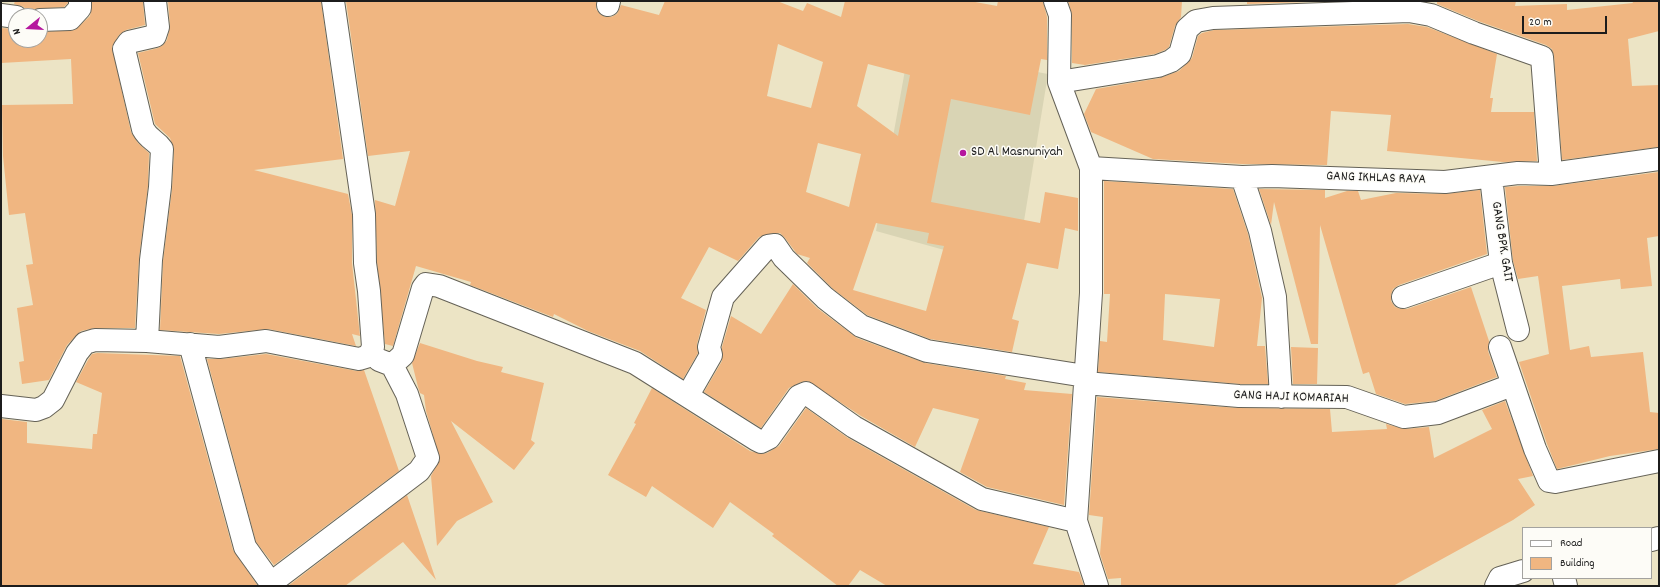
<!DOCTYPE html>
<html>
<head>
<meta charset="utf-8">
<style>
	body { margin:0 }
	#map { position:relative; width:1660px; height:587px; overflow:hidden; background:#ece4c5; font-family:Dekko,sans-serif }
	canvas { display:block }
	.frame { position:absolute; inset:0; border:2px solid #1c1c1c; pointer-events:none }
	.legend { position:absolute; left:1522px; top:527px; width:130px; height:52px; box-sizing:border-box; background:#fdfcf7; border:1px solid #a3a29f; margin:0; padding:5px 7px; list-style:none; font-size:12px; color:#1c1c1c }
	.legend li { display:flex; align-items:center; gap:8px; height:20px }
	.legend b { width:20px; border:1px solid #a3a29f }
	.north { position:absolute; left:8px; top:8px; width:40px; height:40px; box-sizing:border-box; background:#fdfcf7; border:1px solid #a3a29f; border-radius:50%; rotate:252deg; font-size:11px; font-weight:700; line-height:16px; text-align:center; color:#1c1c1c }
	.north::after { content:''; display:block; margin:auto; width:14px; height:18px; background:#b5179e; clip-path:polygon(50% 0,100% 100%,50% 72%,0 100%) }
	.scale { position:absolute; left:1522px; top:16px; width:85px; height:18px; box-sizing:border-box; border:2px solid #1c1c1c; border-top:0; padding-left:5px; font-size:12px; line-height:14px; white-space:nowrap; color:#1c1c1c; -webkit-text-stroke:3px #fdfcf7; paint-order:stroke }
</style>
</head>
<body>
<div id="map">
<canvas width="1660" height="587"></canvas>
<div class="frame"></div>
<ul class="legend">
<li><b style="height:5px;background:#fff"></b>Road</li>
<li><b style="height:11px;background:#f0b681"></b>Building</li>
</ul>
<div class="north">N</div>
<div class="scale">20 m</div>
</div>
<script>
const g = document.querySelector('canvas').getContext('2d');
g.lineJoin = 'round';
function fill(path, color) { g.fillStyle = color; g.fill(path, 'evenodd'); }
function strokePath(path, color, width, dash) { g.strokeStyle = color; g.lineWidth = width; g.lineCap = dash ? 'butt' : 'round'; g.setLineDash(dash || []); g.stroke(path); }
function label(font, color, halo, rows, align = 'center') {
  g.font = font + ' Dekko,sans-serif'; g.lineWidth = 3; g.setLineDash([]); g.textBaseline = 'middle'; g.strokeStyle = halo; g.fillStyle = color; for (const [text, x, y, turn = 0] of rows) {
    g.save(); g.translate(x, y); g.rotate((+turn || 0) * Math.PI / 180); g.textAlign = isNaN(turn) ? turn : align; if (halo) g.strokeText(text, 0, 0); g.fillText(text, 0, 0); g.restore();
  }
}
fill(new Path2D(`
	M909,48L1048,74L1016,270L876,231Z`), '#d9d4b4');
fill(new Path2D(`
	M15,1H68V3L64,7L34,9L28,16L24,7L14,4Z
	M92,1H143L145,25L126,30L119,35L112,47L131,132L138,143L149,153L148,186L139,259L135,328H95L81,331L67,345L49,380L22,384L19,362L24,361L17,308L33,305L26,265L33,264L25,213L9,215L3,156L2,105L73,104L71,59L1,63V28L16,29V40H40V32L75,30L90,16Z
	M168,1H321L343,159L254,170L348,194L352,215V263L360,336L352,334L356,346L268,329L219,334L160,330L163,261L172,189L174,150L170,138L155,124L138,53L158,48L163,45L167,40L170,26Z
	M346,1H596V9L600,14L605,17H611L617,14L621,5L659,15L665,1H777L803,11L807,3L841,17L845,1H970L997,6L998,1H1043L1047,17V60L1041,59L1030,115L951,99L931,202L1040,223L1045,192L1078,198V231L1065,228L1058,269L1027,263L1012,319L1019,321L1012,352L930,339L867,315L833,289L807,263L810,258L797,254L785,238L780,233H774L759,237L738,261L709,247L681,298L706,310L697,344L698,353L683,379L640,351L588,331L554,314L553,317L470,285L471,282L416,266L393,346L385,344L377,262L375,200L395,206L410,151L368,156ZM778,44L823,62L811,108L767,96ZM868,64L910,75L898,136L857,106ZM818,143L861,154L849,207L806,192ZM876,223L929,233L927,243L944,246L926,311L853,290Z
	M1068,1H1182L1181,17L1175,26L1169,47L1165,50L1155,54L1085,65L1072,63V15Z
	M1247,1H1339L1247,4Z
	M1437,1H1516L1515,6L1567,4V10L1633,3L1632,1H1659V31L1628,39L1632,86L1659,85V147L1562,160L1554,56L1552,49L1546,45L1478,21L1437,4Z
	M1408,24L1427,27L1497,54L1490,98H1493L1491,112H1534L1537,161L1503,162L1387,151L1391,115L1331,111L1327,165L1242,164L1153,159L1091,132L1084,114L1096,89L1160,78L1179,71L1192,58L1198,36L1202,33L1214,30Z
	M1659,172V236L1647,238L1652,286L1621,289L1620,279L1562,286L1570,350L1589,346L1591,357L1643,352L1650,412L1659,413V449L1610,456L1557,469L1547,444L1519,362L1549,354L1538,276L1518,279L1513,261L1505,187L1519,186H1553Z
	M1104,181L1233,189L1248,234L1262,298L1257,346H1265L1268,384H1240L1098,372L1100,341L1107,342L1110,294H1104ZM1165,294L1220,299L1214,347L1163,340Z
	M1259,189L1325,190V198L1347,191H1358L1361,200L1396,193L1445,194L1480,190L1487,254L1399,285L1393,289L1391,295V301L1395,307L1401,309H1407L1471,287L1489,341L1488,351L1497,377L1435,401L1405,404L1376,394L1369,372L1363,374L1320,225L1318,344H1311L1274,202L1271,225Z
	M793,284L817,308L857,338L925,363L1006,376L1005,379L1026,383L1024,390L1072,394L1064,505L987,487L960,472L979,419L933,408L915,447L861,416L808,381L801,382L789,388L761,428L704,392L722,361V347L731,316L761,334Z
	M420,343L477,361L503,367L501,372L544,383L531,440L535,443L514,470L451,421L493,502L457,521L437,546L431,476L440,459L426,411L424,395L420,393L418,387L412,363Z
	M1291,347L1318,348L1317,384H1293Z
	M97,353L180,356L233,550L258,586H1L2,419L27,422V443L92,449L93,434H97L102,393L76,382L88,360L92,354Z
	M266,354L357,371L364,370L399,471L274,565L256,542L207,359H221Z
	M652,388L750,451L761,454L767,453L779,446L806,408L848,438L976,510L1049,527L1033,564L1079,572L1084,586H887L860,570L848,586H838L772,536L774,534L730,502L713,528L652,486L646,497L608,475L636,424L634,423Z
	M1097,397L1238,408L1330,409L1332,432L1387,429L1386,424L1405,429L1429,427L1434,458L1492,429L1482,410L1505,401L1533,476L1518,479L1535,505L1513,520L1393,586H1121V578L1108,579L1100,554L1103,517L1089,515Z
	M407,495L436,580L403,542L345,586H288Z`), '#f0b681');
const minor = new Path2D(`
	M1055,1L1060,15L1059,82L1091,168V293L1076,521L1097,586
	M608,5L609,1
	M1,15L16,17
	M40,20L70,19L80,8V1
	M1059,82L1158,66L1171,61L1180,54L1187,29L1196,21L1213,18L1409,11L1431,15L1474,33L1542,57L1551,174
	M1091,168L1242,177L1272,176L1445,182L1518,173L1551,174L1659,159
	M1242,177L1260,231L1275,297L1281,397
	M1491,177L1501,263L1518,330
	M1403,297L1501,263
	M147,341L151,260L160,187L162,149C156,140 149,140 143,129L124,49L129,42L155,36L158,27L155,1
	M190,344L245,547L273,586
	M1500,347L1535,449L1549,481L1555,482L1659,461
	M392,365L403,355L423,288L426,284L439,286L635,363L757,440L761,442L769,438L799,396L806,393L854,427L982,499L1076,521
	M1085,383L1239,396L1347,397L1404,417L1438,413L1512,385
	M688,395L711,355L709,347L723,297L768,246L775,245L784,258L825,298L861,326L927,351L1085,376
	M1,406L36,410L44,407L53,400L77,353L85,343L95,340L147,341L219,347L266,341L359,359L369,356L373,347L369,291L365,263L364,214L333,1
	M1651,540L1659,538
	M1564,578L1566,586
	M271,583L419,471L428,458L407,394L392,365L379,360
	M1496,586L1500,578L1523,571`);
strokePath(minor, '#656257', 24);
strokePath(minor, '#fff', 22);
for (const [x, y, r, color] of [
	[963,153,4,"#b5179e"]
]) { const dot = new Path2D(); dot.arc(x, y, r, 0, 2 * Math.PI); g.fillStyle = color; g.fill(dot); strokePath(dot, '#fdfcf7', 1.5); }
label('14px', '#1c1c1c', '#fdfcf7', [
	["SD Al Masnuniyah",971,153]
], 'left');
label('14px', '#1c1c1c', '#fdfcf7', [
	["GANG IKHLAS RAYA",1376,179,2],
	["GANG BPK. GAIT",1501,242,81],
	["GANG HAJI KOMARIAH",1291,398,2]
]);
</script>
</body>
</html>
